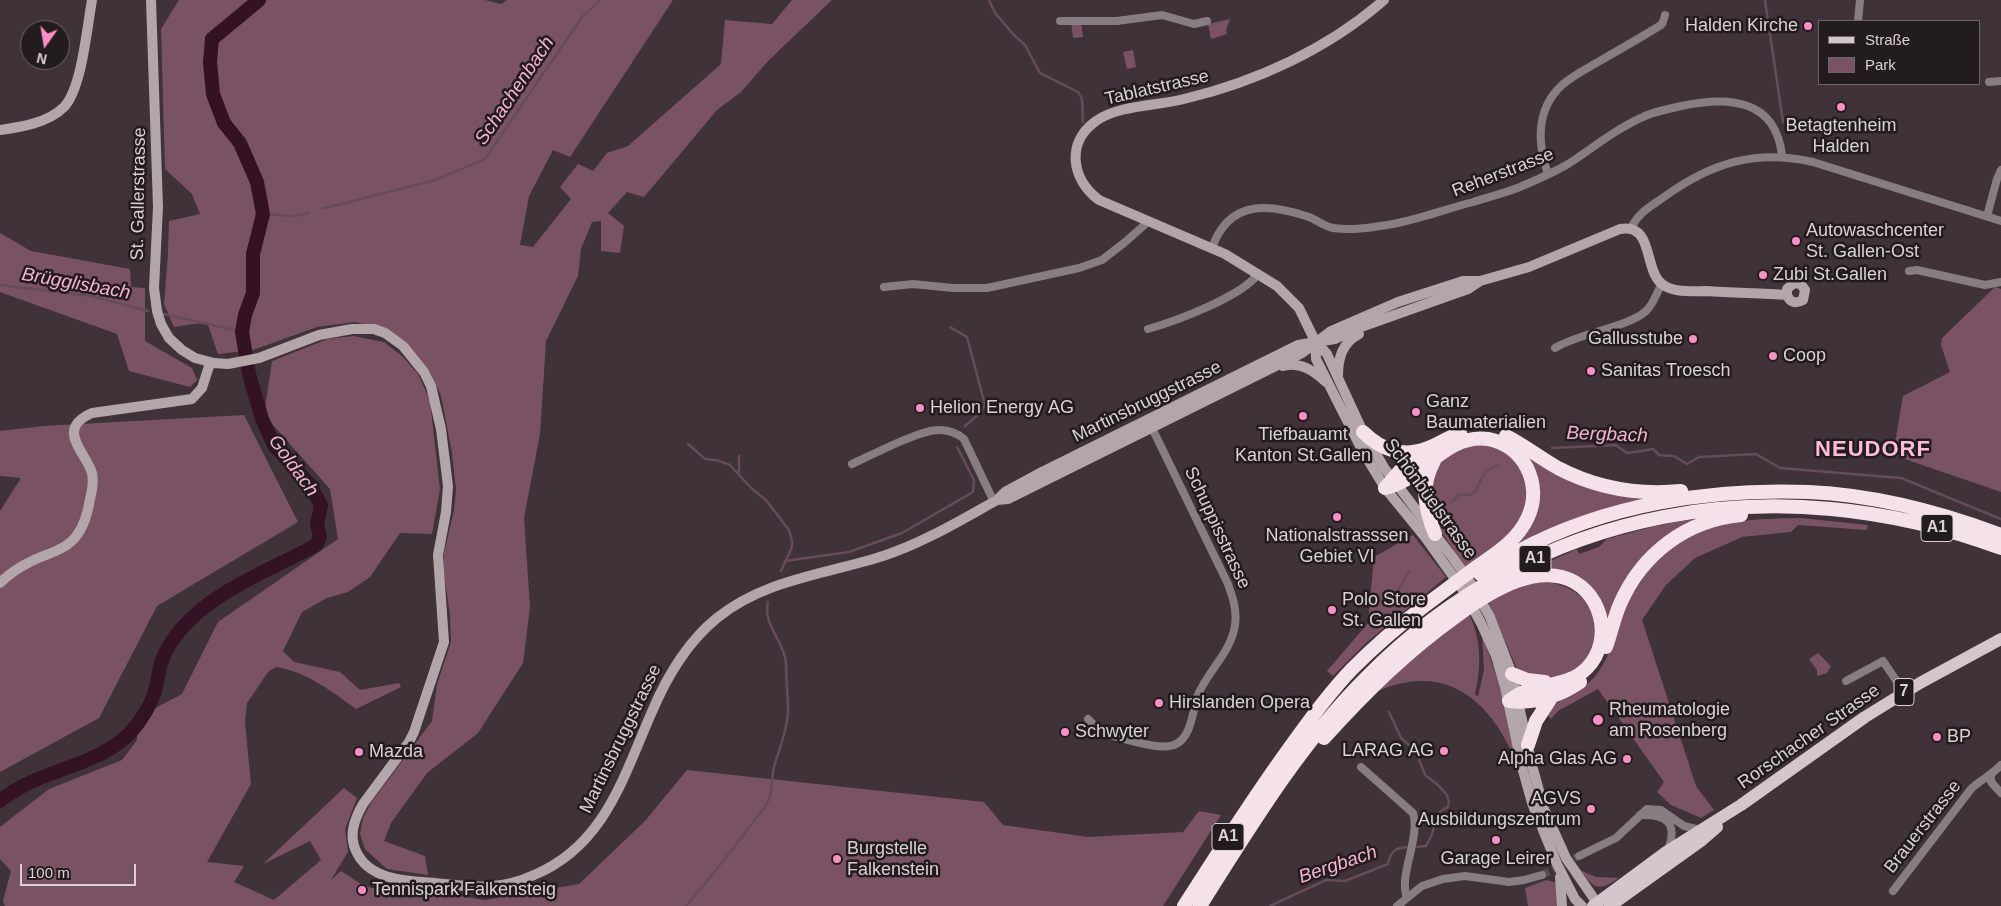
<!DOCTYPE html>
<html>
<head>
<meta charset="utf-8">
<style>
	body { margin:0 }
	#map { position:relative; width:2001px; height:906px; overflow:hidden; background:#403239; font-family:Helvetica,sans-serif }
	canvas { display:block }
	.legend { position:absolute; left:1818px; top:20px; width:162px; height:65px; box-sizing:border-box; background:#231c1f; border:1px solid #6d6468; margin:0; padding:6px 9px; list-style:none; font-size:15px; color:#dbd1d5 }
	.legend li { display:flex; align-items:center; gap:10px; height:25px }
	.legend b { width:25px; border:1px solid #6d6468 }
	.north { position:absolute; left:20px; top:20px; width:50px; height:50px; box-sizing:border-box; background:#231c1f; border:1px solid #6d6468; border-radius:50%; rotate:193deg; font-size:14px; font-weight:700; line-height:20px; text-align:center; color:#dbd1d5 }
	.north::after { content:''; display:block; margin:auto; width:18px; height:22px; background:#fb8fc4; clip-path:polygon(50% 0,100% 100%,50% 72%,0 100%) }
	.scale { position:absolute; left:20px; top:864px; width:116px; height:22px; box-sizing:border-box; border:2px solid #dbd1d5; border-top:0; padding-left:6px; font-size:15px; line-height:18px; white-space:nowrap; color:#dbd1d5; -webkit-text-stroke:4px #231c1f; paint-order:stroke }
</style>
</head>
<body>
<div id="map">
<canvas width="2001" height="906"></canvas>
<ul class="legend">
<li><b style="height:6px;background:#d5c5cc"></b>Straße</li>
<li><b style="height:14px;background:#795364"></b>Park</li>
</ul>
<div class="north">N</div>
<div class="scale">100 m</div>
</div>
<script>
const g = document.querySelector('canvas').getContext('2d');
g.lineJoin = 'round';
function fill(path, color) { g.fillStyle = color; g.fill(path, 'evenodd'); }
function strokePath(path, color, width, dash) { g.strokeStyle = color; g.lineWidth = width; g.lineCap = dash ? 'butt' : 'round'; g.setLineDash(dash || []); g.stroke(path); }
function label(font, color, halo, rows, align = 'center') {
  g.font = font + ' Helvetica,sans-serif'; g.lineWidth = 5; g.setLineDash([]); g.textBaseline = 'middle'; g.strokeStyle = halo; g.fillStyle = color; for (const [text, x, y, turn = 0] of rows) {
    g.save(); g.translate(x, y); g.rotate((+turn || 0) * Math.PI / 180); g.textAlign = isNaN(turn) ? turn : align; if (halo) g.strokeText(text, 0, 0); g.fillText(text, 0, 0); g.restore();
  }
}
fill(new Path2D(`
	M179,0H485L501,4L507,0H673L570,157L553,150L529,196L520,245L533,247L571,199L560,187L578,164L593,171L607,153L628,146L721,64L725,20L772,24L792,0H832L769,60L741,92L717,110L644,197L627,192L608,213L624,226L620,253L601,251V221L592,222L581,249L578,276L546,341L540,434L524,518L530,607L523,663L478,733L427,773L391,823L384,841L425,856L428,875L387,869L365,849L360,834L363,818L371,803L432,721L437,684L451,642L450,615L444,574V553L454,510L456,490L452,453L441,396L429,370L407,344L387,330L355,322L317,327L253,350L218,354L207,322L174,327L164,304L168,254L169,221L200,214L192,194L165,169L161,29Z
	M1230,19L1226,30L1227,34L1211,39L1208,24Z
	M1071,21H1081L1083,37L1073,38Z
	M1133,50L1136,67L1127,69L1123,52Z
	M0,233L31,251L130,269L131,287L145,288V341L192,368L197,380L190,387L129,371L117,334L0,292Z
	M1995,287L2001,289V492L1893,455L1903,396L1950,372L1941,345L1942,338Z
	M353,336L384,342L402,356L418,374L430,401L440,489L432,534L400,533L370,577L348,592L327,598L302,612L283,651L294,662L340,672L360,690L399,683L401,687L356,709C333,692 305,671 276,667L268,672L247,703L245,722L251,784L207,862L244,866L234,882L274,900L321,860L310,841L263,864L344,788L357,798L345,829L348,852L331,880L341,871L361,884L372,888L430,891L485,900L579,884L645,821L687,770L984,802L1003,825L1088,837L1183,832L1199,811L1221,815L1163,906H5L3,901L11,871L0,859V827L49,789L122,760L137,740L138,717L182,694L218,622L338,539L330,489L264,415L272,361L328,339Z
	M244,415L298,522L157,606L99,718L0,772V511L21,478L0,476V431L43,426Z
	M1509,442L1549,467L1651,497L1513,547L1537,496Z
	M1473,444C1485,445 1497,446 1507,452C1528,466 1534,495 1523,517C1512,540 1486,554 1465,567L1442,533L1433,512L1432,480L1439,464L1455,449Z
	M1711,516L1670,539L1605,634L1574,581L1508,580L1577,549L1579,554L1599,547L1607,539L1655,526Z
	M1801,518L1868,525L1867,530L1798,525L1791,532L1742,537L1695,558L1666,585L1642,620L1696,786L1714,810L1701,818L1671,805L1657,792L1664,782L1598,689L1558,711L1551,719L1546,713C1550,710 1553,706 1557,703C1570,693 1587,688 1597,674C1613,652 1616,625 1627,601C1630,593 1637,585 1642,578C1682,521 1737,519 1801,518Z
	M1413,535L1446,577L1367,642L1333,676L1327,671L1368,623L1374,557Z
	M1543,582C1576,583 1607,611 1593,646C1591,653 1588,662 1582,666C1578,670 1570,672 1565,674C1557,677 1546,681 1538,679C1531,677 1524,672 1517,669L1488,601L1523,584Z
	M1469,614C1482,642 1481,666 1475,695L1478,696L1484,670L1482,633L1503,696L1515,755H1513C1487,696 1442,663 1378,691L1415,653Z
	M1818,653L1831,666L1827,673L1817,676V670L1809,659Z
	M1580,870L1596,877L1619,878C1599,892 1594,889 1580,870Z
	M1546,880L1557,883L1559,906H1528L1525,888Z`), '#795364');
strokePath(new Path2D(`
	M989,0L995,13L1013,34L1025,45L1040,73L1078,92L1082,99L1083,122
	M1765,0L1783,122
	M322,209L435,180L485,159L582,17L600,0
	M263,214L296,216L309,213
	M0,285L91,296L148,311
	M164,314L242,332
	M950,327L967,337L985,405L981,412L965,426
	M688,444L705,459L716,460L730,465L752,489L766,500L789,530L792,541V547L781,571
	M1552,448L1616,445L1627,453L1653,449L1659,455L1674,456L1687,464L1699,457L1756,454L1780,468L1901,478L2001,519
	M739,456V472
	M1452,502L1459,494C1482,499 1475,482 1487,471C1490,468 1495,467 1498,465
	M785,561L849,552L902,533L973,492L974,480L957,447
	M1391,604L1409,571
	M1389,712L1401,738L1416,751L1425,775L1438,785L1447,795L1449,802L1448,807C1434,813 1436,819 1433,831C1432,836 1428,841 1426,846L1415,847
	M686,906C708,880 730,853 750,826C756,818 764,810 768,801C774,790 771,778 774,767C779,749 787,732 788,712C788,696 786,679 786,663C785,642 762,625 768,602
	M1270,906L1326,880L1345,881L1388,864C1391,850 1395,848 1409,847`), '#654c58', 2.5);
strokePath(new Path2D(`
	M0,801C38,769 96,768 130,733C141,721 153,702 156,687C160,669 160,660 170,644C203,593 266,573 316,545L320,537L317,524L321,505L310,485L274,445L262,419L249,374L242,332L245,315L253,293V254L263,214L257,182L240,143L224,123L213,94L210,62L212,39L259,0`), '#331323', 14);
strokePath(new Path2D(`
	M1542,875L1579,856`), '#574a50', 8, [8, 4]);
strokePath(new Path2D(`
	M1060,21H1117L1162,15L1194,24L1207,21
	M1858,21L1860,0
	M1989,82L2001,81
	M1548,174C1537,143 1536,109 1562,85C1572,76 1586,69 1598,62C1619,50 1640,38 1661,25L1663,22L1665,15
	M1987,216L1997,179L2001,170
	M1631,228C1639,212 1650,207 1664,197C1711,163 1755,149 1813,162L2001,221
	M1212,248C1229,200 1267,203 1309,217C1317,220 1323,226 1333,228C1352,231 1374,227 1393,224C1420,219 1446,209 1473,202C1489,197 1505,193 1520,187C1536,180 1553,173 1568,164C1593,148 1617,128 1645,116C1656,111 1669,109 1681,106C1727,96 1776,98 1782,156
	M1909,271L1917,270L1985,285L2001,282
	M884,287L913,284L953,288H987L1079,268L1102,260L1124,243L1149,221
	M1148,329C1176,321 1241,297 1258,274
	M1555,348C1579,333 1629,327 1646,311C1654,304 1656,293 1662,284
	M852,464C872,455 919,430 939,430C949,430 957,433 964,439L994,502
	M1846,681L1883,661L1904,692
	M1088,719L1098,729L1106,734C1123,738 1159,751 1174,745C1192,738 1192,711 1198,695C1208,670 1231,653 1235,625C1237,610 1233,598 1228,584L1152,428
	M1361,767L1413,813C1421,836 1398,877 1407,897
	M1991,776V782L2001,793
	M1640,815C1667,814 1678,823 1668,850
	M1579,856L1616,838L1647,809L1661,810L1684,826L1700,830
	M1893,891L1971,789C1980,780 1992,775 2001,765
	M1397,906L1422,886L1443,879L1465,876L1509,882L1524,880L1542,875`), '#867e82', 8);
strokePath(new Path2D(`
	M151,0L158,207L154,288L157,311L161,324L169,338L182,350L195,358L214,363L228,364L259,358L319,335L352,329H374L385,333L403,346L424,372L431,386L441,429L448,486L446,512L438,555L444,642L414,732L409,742L363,804C354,820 348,836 357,853C371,881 409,881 435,883C454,885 473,888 492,886C506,885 521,881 534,875C604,846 623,778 651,714C666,678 686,643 717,618C765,579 827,574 883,556C923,543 961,520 997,500L1005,492L1042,472L1298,345L1335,339L1361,327L1468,289L1480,281
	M1384,0C1328,49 1256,82 1184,99C1157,106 1118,105 1096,121C1065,143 1072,180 1099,200L1225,254L1277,286L1299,308L1315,341L1316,359L1363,452L1385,488L1425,537L1463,590L1481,623L1496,656L1505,687L1522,767L1532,803L1557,864L1575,899L1582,906
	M0,130C21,127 48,123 64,107C82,88 87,27 92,0
	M1315,341L1327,354L1363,432L1385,469L1453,558L1472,585L1490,617L1512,674L1532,765L1544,809L1566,858L1597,903
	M1283,366C1300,361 1314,371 1326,382
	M1338,376C1338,358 1342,343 1359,334
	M997,500L1008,499L1302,353L1331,331L1398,302L1463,281H1480L1529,267L1620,229C1656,223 1642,274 1665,286C1677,293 1693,291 1706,291C1733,293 1760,293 1787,295C1790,303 1796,304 1803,300L1805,290L1801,284L1794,283L1787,289V295
	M0,583C8,575 18,568 28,563C44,554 66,551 77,535C84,526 88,511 90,499C92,491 94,482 92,473C85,451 55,429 92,413L192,399L202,388L210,363
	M1560,877L1562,906`), '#b2a6ab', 10);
strokePath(new Path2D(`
	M1593,906L1666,852L1741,805L1865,717L1920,683L2001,639
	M1610,906L1702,840L1717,827`), '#d5c5cc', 12);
strokePath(new Path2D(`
	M1363,432C1381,450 1405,458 1428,448C1439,444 1449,437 1460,433
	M1506,436C1524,445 1540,458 1558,468C1596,488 1639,495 1681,491
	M1434,461C1420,486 1425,509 1435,534
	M1385,488L1400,471L1426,452
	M1480,574C1493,567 1506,558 1519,551C1606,504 1712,488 1809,492C1875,495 1940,512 2001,535
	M1606,647C1611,633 1614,618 1620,604C1642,554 1686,520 1741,515
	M1512,674L1527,680L1545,682
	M1509,701C1535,704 1558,697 1580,682
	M1324,738C1365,693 1406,652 1455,617C1474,603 1495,589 1517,581C1531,576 1547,573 1562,577C1601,587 1615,639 1587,668C1566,690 1531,681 1509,701
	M1528,745L1536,721L1551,698
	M1184,906C1219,852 1253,798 1291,746C1310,719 1329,693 1352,669C1374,647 1398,626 1423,607C1439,595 1455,583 1471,571C1492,556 1517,542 1528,517C1543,485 1524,445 1488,439C1445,433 1423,480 1385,488
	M1200,906C1250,827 1299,745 1366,678C1536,505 1777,465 2001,548`), '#f4e1e9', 14);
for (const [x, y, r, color] of [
	[1808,26,5,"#fb8fc4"],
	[1841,107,5,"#fb8fc4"],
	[1796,241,5,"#fb8fc4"],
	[1763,275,5,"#fb8fc4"],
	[1693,339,5,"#fb8fc4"],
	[1773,356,5,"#fb8fc4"],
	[1591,371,5,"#fb8fc4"],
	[920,408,5,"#fb8fc4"],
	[1416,412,5,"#fb8fc4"],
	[1303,416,5,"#fb8fc4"],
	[1337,517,5,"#fb8fc4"],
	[1332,610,5,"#fb8fc4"],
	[1159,703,5,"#fb8fc4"],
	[1598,720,6,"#fb8fc4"],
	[1065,732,5,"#fb8fc4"],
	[1937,737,5,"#fb8fc4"],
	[1444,751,5,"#fb8fc4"],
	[359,752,5,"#fb8fc4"],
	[1627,759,5,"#fb8fc4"],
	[1591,809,5,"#fb8fc4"],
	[1496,840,5,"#fb8fc4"],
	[837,859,5,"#fb8fc4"],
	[362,890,5,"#fb8fc4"]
]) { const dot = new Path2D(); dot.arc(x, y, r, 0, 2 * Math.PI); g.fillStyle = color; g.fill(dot); strokePath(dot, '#231c1f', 2); }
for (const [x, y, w] of [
	[1937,528,32],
	[1535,559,32],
	[1904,692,20],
	[1228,837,32]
]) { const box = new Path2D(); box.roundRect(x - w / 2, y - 13.5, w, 27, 4); g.fillStyle = '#231c1f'; g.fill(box); strokePath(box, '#dbd1d5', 1); }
label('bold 16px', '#dbd1d5', null, [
	["A1",1937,528],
	["A1",1535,559],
	["7",1904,692],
	["A1",1228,837]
]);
label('18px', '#dbd1d5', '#231c1f', [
	["Halden Kirche",1798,26,"right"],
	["Betagtenheim",1841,126,"center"],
	["Halden",1841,147,"center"],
	["Autowaschcenter",1806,231],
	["St. Gallen-Ost",1806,252],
	["Zubi St.Gallen",1773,275],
	["Gallusstube",1683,339,"right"],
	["Coop",1783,356],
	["Sanitas Troesch",1601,371],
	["Ganz",1426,402],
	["Baumaterialien",1426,423],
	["Helion Energy AG",930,408],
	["Tiefbauamt",1303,435,"center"],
	["Kanton St.Gallen",1303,456,"center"],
	["Nationalstrasssen",1337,536,"center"],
	["Gebiet VI",1337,557,"center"],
	["Polo Store",1342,600],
	["St. Gallen",1342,621],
	["Hirslanden Opera",1169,703],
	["Rheumatologie",1609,710],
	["am Rosenberg",1609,731],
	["Schwyter",1075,732],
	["BP",1947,737],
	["LARAG AG",1434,751,"right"],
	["Mazda",369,752],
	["Alpha Glas AG",1617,759,"right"],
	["AGVS",1581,799,"right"],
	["Ausbildungszentrum",1581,820,"right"],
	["Burgstelle",847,849],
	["Falkenstein",847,870],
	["Garage Leirer",1496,859,"center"],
	["Tennispark Falkensteig",372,890]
], 'left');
label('18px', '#dbd1d5', '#231c1f', [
	["Tablatstrasse",1157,88,-13],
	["Reherstrasse",1503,173,-21],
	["St. Gallerstrasse",139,194,-89],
	["Martinsbruggstrasse",1147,402,-26],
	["Schönbüelstrasse",1430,499,54],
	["Schuppisstrasse",1217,528,65],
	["Rorschacher Strasse",1809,737,-35],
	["Martinsbruggstrasse",621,739,-64],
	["Brauerstrasse",1923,827,-52]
]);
label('italic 19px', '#f6b3d1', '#231c1f', [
	["Schachenbach",515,91,-56],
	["Brügglisbach",76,284,10],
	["Bergbach",1607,435,2],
	["Goldach",293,466,54],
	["Bergbach",1338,865,-19]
]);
g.letterSpacing = '1px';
label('bold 22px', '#fbbcd9', '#231c1f', [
	["NEUDORF",1873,450]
]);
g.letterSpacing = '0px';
</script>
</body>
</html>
